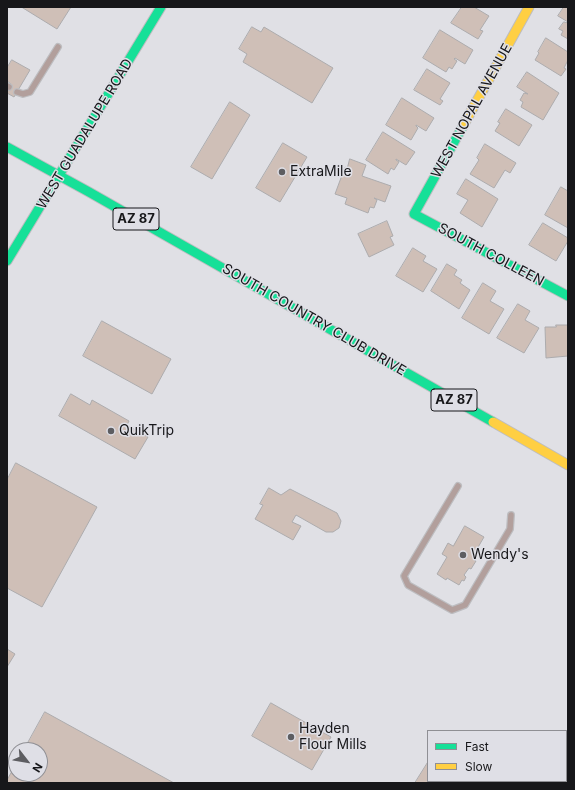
<!DOCTYPE html>
<html>
<head>
<meta charset="utf-8">
<style>
	body { margin:0 }
	#map { position:relative; width:575px; height:790px; overflow:hidden; background:#e0e0e5; font-family:Inter,sans-serif }
	canvas { display:block }
	.frame { position:absolute; inset:0; border:8px solid #17171a; pointer-events:none }
	.legend { position:absolute; left:427px; top:730px; width:140px; height:52px; box-sizing:border-box; background:#dfdfe6; border:1px solid #8f8f94; margin:0; padding:5px 7px; list-style:none; font-size:12px; color:#17171a }
	.legend li { display:flex; align-items:center; gap:8px; height:20px }
	.legend b { width:20px; border:1px solid #8f8f94 }
	.north { position:absolute; left:8px; top:742px; width:40px; height:40px; box-sizing:border-box; background:#dfdfe6; border:1px solid #8f8f94; border-radius:50%; rotate:121deg; font-size:11px; font-weight:700; line-height:16px; text-align:center; color:#17171a }
	.north::after { content:''; display:block; margin:auto; width:14px; height:18px; background:#5d5d61; clip-path:polygon(50% 0,100% 100%,50% 72%,0 100%) }
</style>
</head>
<body>
<div id="map">
<canvas width="575" height="790"></canvas>
<div class="frame"></div>
<ul class="legend">
<li><b style="height:5px;background:#16e098"></b>Fast</li>
<li><b style="height:5px;background:#ffcf43"></b>Slow</li>
</ul>
<div class="north">N</div>
</div>
<script>
const g = document.querySelector('canvas').getContext('2d');
g.lineJoin = 'round';
function fill(path, color) { g.fillStyle = color; g.fill(path, 'evenodd'); }
function strokePath(path, color, width, dash) { g.strokeStyle = color; g.lineWidth = width; g.lineCap = dash ? 'butt' : 'round'; g.setLineDash(dash || []); g.stroke(path); }
function label(font, color, halo, rows, align = 'center') {
  g.font = font + ' Inter,sans-serif'; g.lineWidth = 3; g.setLineDash([]); g.textBaseline = 'middle'; g.strokeStyle = halo; g.fillStyle = color; for (const [text, x, y, turn = 0] of rows) {
    g.save(); g.translate(x, y); g.rotate((+turn || 0) * Math.PI / 180); g.textAlign = isNaN(turn) ? turn : align; if (halo) g.strokeText(text, 0, 0); g.fillText(text, 0, 0); g.restore();
  }
}
const building = new Path2D(`
	M24,7H71L57,29L23,8Z
	M462,7H474L489,16L480,30L483,31L478,39L451,23Z
	M564,7H568V22L558,16Z
	M564,22L568,23V39L561,35L563,31L559,29Z
	M252,27L261,32L264,27L333,68L312,103L243,62L247,54L239,49Z
	M440,30L473,50L465,64L455,58L454,59L457,61L452,69L449,67L446,72L423,58Z
	M546,38L568,52V60L564,68L566,69L561,76L535,60L539,53L538,52Z
	M12,60L30,70L14,97L7,93V90L11,84L7,81V68Z
	M427,69L450,83L440,99L443,101L440,105L414,90Z
	M527,72L559,93L543,120L521,107L523,102L520,100L524,93L528,94L517,87Z
	M402,98L434,118L426,131L416,125V126L418,128L411,140L386,125Z
	M230,102L250,115L212,179L191,167Z
	M506,109L532,125L519,146L495,131L500,123L498,122Z
	M383,132L415,152L406,165L396,159V160L399,162L394,170L391,168L388,174L366,160Z
	M283,143L307,157L280,202L256,188Z
	M485,144L516,163L510,173L505,170L494,188L470,174L479,160L477,158Z
	M350,159L366,165L362,176L391,186L385,202L374,198L377,200L374,208L370,207L368,213L345,204L347,198L335,194L345,167L347,168Z
	M466,179L498,199L482,227L460,213L468,200L457,194Z
	M561,187L568,191V228L545,215Z
	M387,221L393,236L390,237L394,245L369,257L358,234Z
	M543,223L568,238V241L556,261L529,245Z
	M413,248L426,256L423,261L437,269L423,292L396,276Z
	M447,264L457,270L454,275L462,280L460,283L470,290L459,309L431,291Z
	M483,283L496,291L490,301L504,309L489,334L462,318Z
	M518,304L530,311L525,320L539,328L524,353L497,338Z
	M102,321L171,359L152,394L83,356Z
	M556,325H568V356L546,358L545,327H556Z
	M71,394L90,405L92,400L129,421L127,425L148,437L135,459L59,416Z
	M16,463L97,507L42,607L7,588V480Z
	M269,488L281,495L290,489L337,513L341,521L339,528L333,532H326L296,515L292,522L301,526L293,540L255,519L263,505L260,504Z
	M465,526L484,537L477,549L479,551L474,560L476,561L471,569L469,568L464,575L466,577L464,581L462,580L459,585L447,578L446,580L437,574L447,557L442,554L448,543L453,546Z
	M7,649L15,654L7,667Z
	M271,703L331,737L312,770L252,736Z
	M45,712L174,783H7V780L16,764V774H40V750H24Z
	M428,762V781H444L443,783H415Z
	M465,781H484L488,783H463Z`);
fill(building, '#cfbfb7');
strokePath(building, '#acabad', 1);
const lane = new Path2D(`
	M7,86L9,87
	M17,92L23,94L30,92L58,47
	M458,486L404,576L408,585L452,610L465,605L510,529L511,515`);
const fast = new Path2D(`
	M463,126L414,214L568,296
	M7,147L89,192L493,422
	M7,261L161,7`);
const slow = new Path2D(`
	M463,126L529,7
	M493,422L568,465`);
strokePath(lane, '#bdbdc0', 8);
strokePath(fast, '#bdbdc0', 11);
strokePath(slow, '#bdbdc0', 11);
strokePath(lane, '#b29f9c', 5.5);
strokePath(fast, '#16e098', 9);
strokePath(slow, '#ffcf43', 9);
for (const [x, y, r, color] of [
	[282,172,4,"#5d5d61"],
	[111,431,4,"#5d5d61"],
	[463,555,4,"#5d5d61"],
	[291,737,4,"#5d5d61"]
]) { const dot = new Path2D(); dot.arc(x, y, r, 0, 2 * Math.PI); g.fillStyle = color; g.fill(dot); strokePath(dot, '#dfdfe6', 1.5); }
for (const [x, y, w] of [
	[136,219,46],
	[454,400,46]
]) { const box = new Path2D(); box.roundRect(x - w / 2, y - 11, w, 22, 3); g.fillStyle = '#dfdfe6'; g.fill(box); strokePath(box, '#17171a', 1); }
label('bold 13px', '#17171a', null, [
	["AZ 87",136,219],
	["AZ 87",454,400]
]);
label('14px', '#17171a', '#dfdfe6', [
	["WEST NOPAL AVENUE",472,111,-61],
	["WEST GUADALUPE ROAD",85,134,-59],
	["SOUTH COLLEEN",491,255,28],
	["SOUTH COUNTRY CLUB DRIVE",314,320,30]
]);
label('14px', '#17171a', '#dfdfe6', [
	["ExtraMile",290,172],
	["QuikTrip",119,431],
	["Wendy's",471,555],
	["Hayden",299,729],
	["Flour Mills",299,745]
], 'left');
</script>
</body>
</html>
